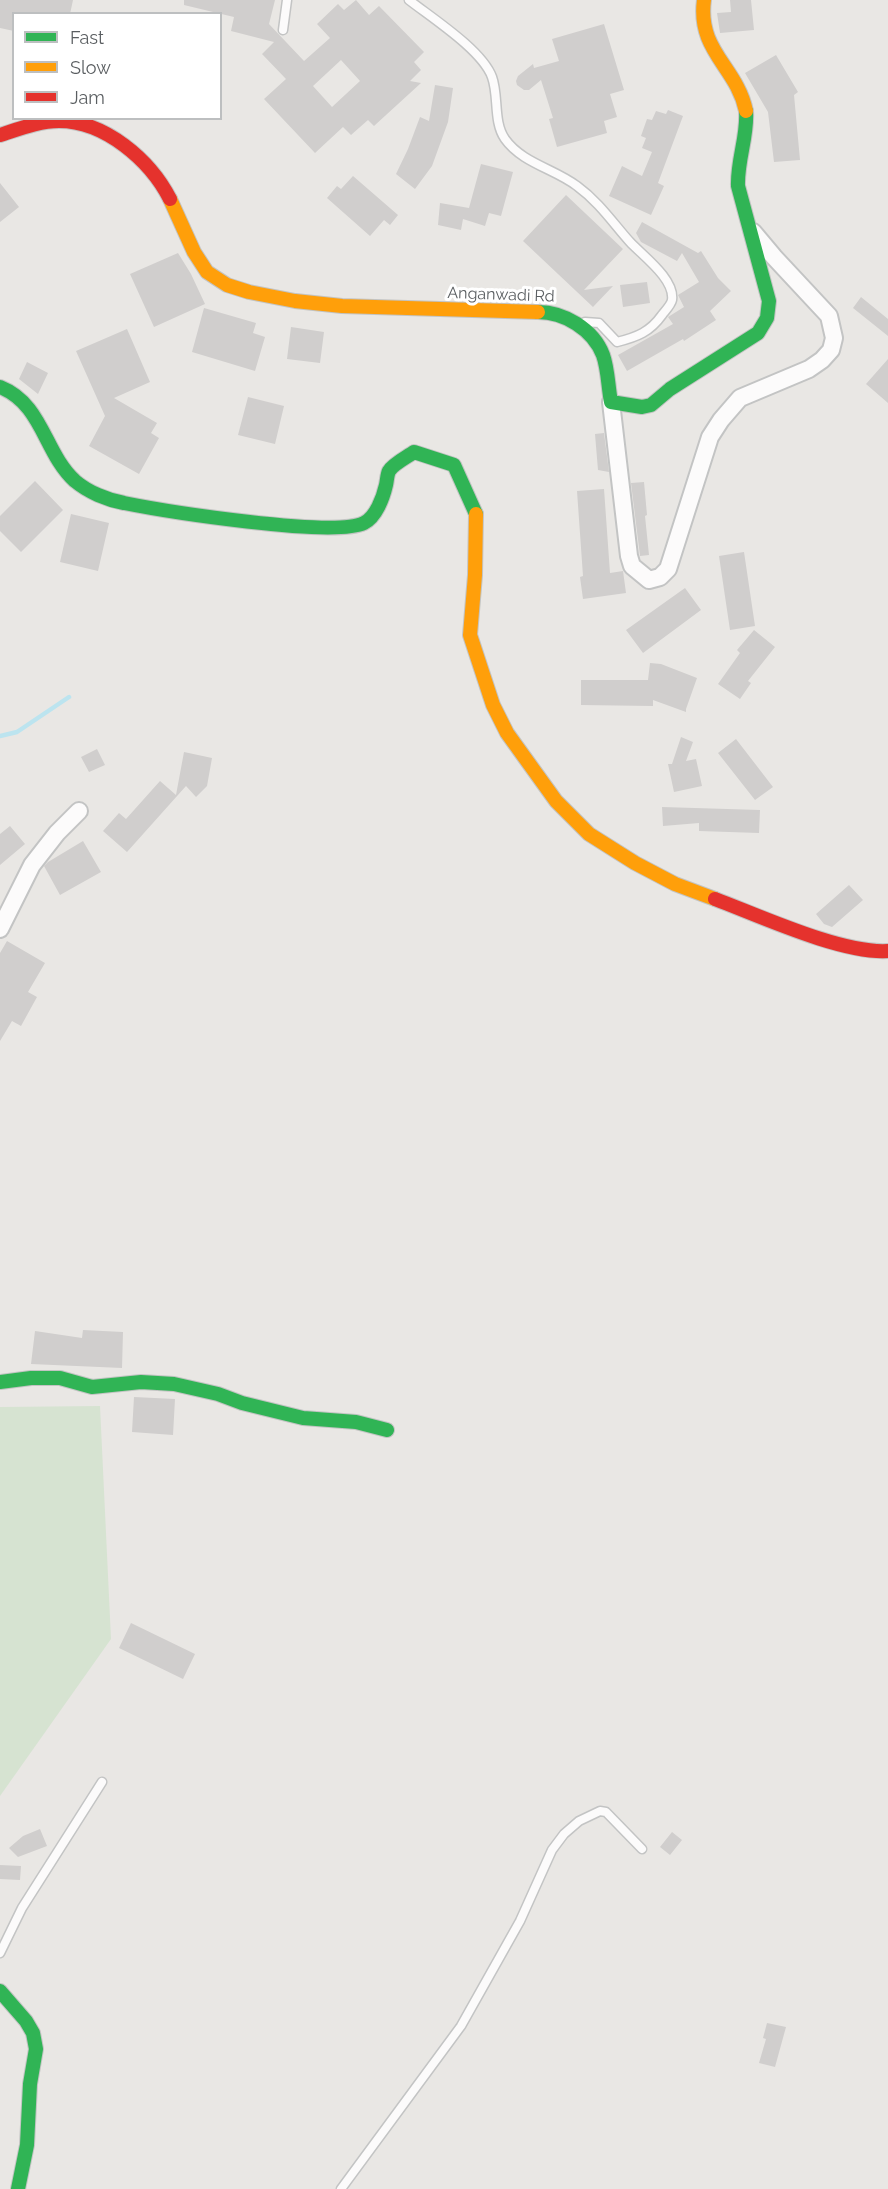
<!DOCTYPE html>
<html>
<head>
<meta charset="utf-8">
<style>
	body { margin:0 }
	#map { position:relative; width:888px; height:2189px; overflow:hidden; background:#e9e7e4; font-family:Raleway,sans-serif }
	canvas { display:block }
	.legend { position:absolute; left:12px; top:12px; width:210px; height:108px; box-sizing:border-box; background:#fff; border:2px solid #bdbfc0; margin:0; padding:8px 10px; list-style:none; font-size:18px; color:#5a5e61 }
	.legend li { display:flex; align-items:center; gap:12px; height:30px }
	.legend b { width:30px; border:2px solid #bdbfc0 }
</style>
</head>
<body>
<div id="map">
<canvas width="888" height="2189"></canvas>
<ul class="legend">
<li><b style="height:8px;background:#30b455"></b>Fast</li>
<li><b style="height:8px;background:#ff9f0a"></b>Slow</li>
<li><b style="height:8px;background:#e5322d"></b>Jam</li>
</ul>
</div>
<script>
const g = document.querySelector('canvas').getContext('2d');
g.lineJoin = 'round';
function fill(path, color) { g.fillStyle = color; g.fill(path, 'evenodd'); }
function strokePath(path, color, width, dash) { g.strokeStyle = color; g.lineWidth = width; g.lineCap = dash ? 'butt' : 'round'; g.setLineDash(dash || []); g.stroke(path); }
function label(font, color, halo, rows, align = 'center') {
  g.font = font + ' Raleway,sans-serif'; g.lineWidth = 6; g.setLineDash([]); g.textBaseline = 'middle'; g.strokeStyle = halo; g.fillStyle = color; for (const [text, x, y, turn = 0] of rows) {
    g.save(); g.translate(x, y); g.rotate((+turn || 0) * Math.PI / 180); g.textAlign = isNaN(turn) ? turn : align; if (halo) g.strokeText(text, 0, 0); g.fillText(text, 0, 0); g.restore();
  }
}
fill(new Path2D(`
	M100,1406L111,1639L0,1796V1407Z`), '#d6e3d1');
strokePath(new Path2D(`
	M0,736L17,732L69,697`), '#bce4ef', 4.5);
fill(new Path2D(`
	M0,0H73L70,14H14V31L0,28Z
	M184,0H275L269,24L304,61L330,38L317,24L338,4L344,10L356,0L369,15L379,6L424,52L414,62L421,70L410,81L421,83L374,126L368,120L351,135L343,127L315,153L264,99L286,79L262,54L274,42L231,31L234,17L184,5ZM341,60L360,81L332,107L313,86Z
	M730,0H751L754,30L720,33L717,13L731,12Z
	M604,24L624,90L610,94L617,117L604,121L607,133L557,147L549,119L553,118L541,80L529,90H524L517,85L516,81L518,76L533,64L534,68L559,61L552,39Z
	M776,55L798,92L794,95L800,160L774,162L768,112L745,73Z
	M435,85L453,88L448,122L432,166L415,189L396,174L408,149L420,117L429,121Z
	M668,110L683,116L658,183L664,186L651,215L609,196L622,166L642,176L652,152L642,148L646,138L641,136L647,119L652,120L656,111L666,114Z
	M481,164L513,172L501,216L489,213L485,226L463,219L461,230L438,225L440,203L469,208Z
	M353,176L398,215L390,225L384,220L370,236L327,198L337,186L341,189Z
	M0,183L19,207L0,222Z
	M566,195L623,249L584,290L613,286L593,307L523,241Z
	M642,222L698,253L701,251L718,278L731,291L710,311L716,320L684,341L683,339L627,371L618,355L673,324L668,317L684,307L678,295L699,282L682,253L677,261L641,242L636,233Z
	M178,253L191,274L205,304L154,327L130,274Z
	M647,282L650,303L623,307L620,285Z
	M861,297L888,319V336L853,308Z
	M204,308L256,323L253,333L265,337L255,371L192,352Z
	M291,327L324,332L320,363L287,359Z
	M127,329L150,382L114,398L157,423L151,433L159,438L139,474L89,446L105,416L76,351Z
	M888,359V403L866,384Z
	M27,362L48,373L38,394L19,379Z
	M248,397L284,406L275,444L238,435Z
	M604,433L609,472L598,470L595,434Z
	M35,481L63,510L21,552L0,531V516Z
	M644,482L647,515L645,516L649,555L640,556L631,483Z
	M604,489L610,573L623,571L626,593L583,599L580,577L583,576L577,491Z
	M71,514L109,523L98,571L60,562Z
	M744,552L755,626L730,630L719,556Z
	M685,588L701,610L643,653L626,630Z
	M754,630L775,647L748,681L751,683L740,699L718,684L740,653L737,650Z
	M650,663L661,664L697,678L686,709V712L653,700V706L581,705V680H648Z
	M681,737L693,742L686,761L696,759L702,786L674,792L668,764H672Z
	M736,739L773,787L755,800L718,753Z
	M97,749L105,765L89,772L81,757Z
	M184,752L212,758L207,786L196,797L186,786L127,852L103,831L119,813L126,819L160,781L176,795Z
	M662,807L760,810L759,833L699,831V823L663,826Z
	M10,826L25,844L0,865V834Z
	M83,841L101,872L60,895L44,866L48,862Z
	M849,885L863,900L832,927L824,924L816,914Z
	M7,941L45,963L28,992L37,997L21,1026L12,1021L0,1041V953Z
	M83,1330L123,1332L122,1368L31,1364L35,1331L82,1338Z
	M134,1397L175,1399L173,1435L132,1432Z
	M131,1623L195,1654L183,1679L119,1648Z
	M40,1829L47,1846L18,1857L9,1848L23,1836Z
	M672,1832L682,1840L670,1855L660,1847Z
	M0,1865L21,1866L20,1880L0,1879Z
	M767,2023L786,2027L775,2067L759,2063L766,2039L763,2038Z`), '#d0cecd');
const lane = new Path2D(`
	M409,0C432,18 482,50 492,77C499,96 493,122 505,139C522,163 555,169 577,186C599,202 613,223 630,242C643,256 675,279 672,300C671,305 665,311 662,315C650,332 637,337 617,342L599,323L585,322
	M283,30L287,0
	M0,1953L22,1908L102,1782
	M341,2189L461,2026L520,1921L552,1850L564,1834L579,1821L600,1811L606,1812L642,1849`);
const street = new Path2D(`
	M611,402L629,556L632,566L649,580L660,577L668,569L710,437L721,420L740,398L809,369L822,360L831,350L834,338L829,316L774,257L753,232
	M0,929L32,865L57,833L79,811`);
const fast = new Path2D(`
	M538,312C564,312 593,329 603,355C608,369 608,386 611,402L642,407L651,405L670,389L758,333L767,318L769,301L738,186C737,160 748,136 746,111
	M0,387C43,404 44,453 75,481C88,492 107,500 124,503C164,511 333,538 364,523C376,517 383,498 386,485C387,481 387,475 389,471C393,464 407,457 414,452L454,465L476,514
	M0,1382L31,1378H60L92,1387L141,1382L174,1384L218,1394L242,1403L303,1418L356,1422L387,1430
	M0,1991L26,2021L33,2033L36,2049L30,2084L27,2145L18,2189`);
const slow = new Path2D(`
	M704,0C697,51 737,67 746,111
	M170,199L194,252L207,272L227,285L249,292L295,301L342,306L538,312
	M476,514L475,575L470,635L493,705L507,733L556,801L589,834L635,863L675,884L715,899`);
const jam = new Path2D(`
	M0,135C19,129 39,121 59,121C105,121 150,160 170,199
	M715,899C760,916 842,954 888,951`);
strokePath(lane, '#c3c4c4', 11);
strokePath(street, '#c3c4c4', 20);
strokePath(fast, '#c3c4c3', 16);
strokePath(slow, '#c3c4c3', 16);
strokePath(jam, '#c3c4c3', 16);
strokePath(lane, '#fcfbfb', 8);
strokePath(street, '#fcfbfb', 16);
strokePath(fast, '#30b455', 14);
strokePath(slow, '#ff9f0a', 14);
strokePath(jam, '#e5322d', 14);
label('16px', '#5a5e61', '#fff', [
	["Anganwadi Rd",501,295,2]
]);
</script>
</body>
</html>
